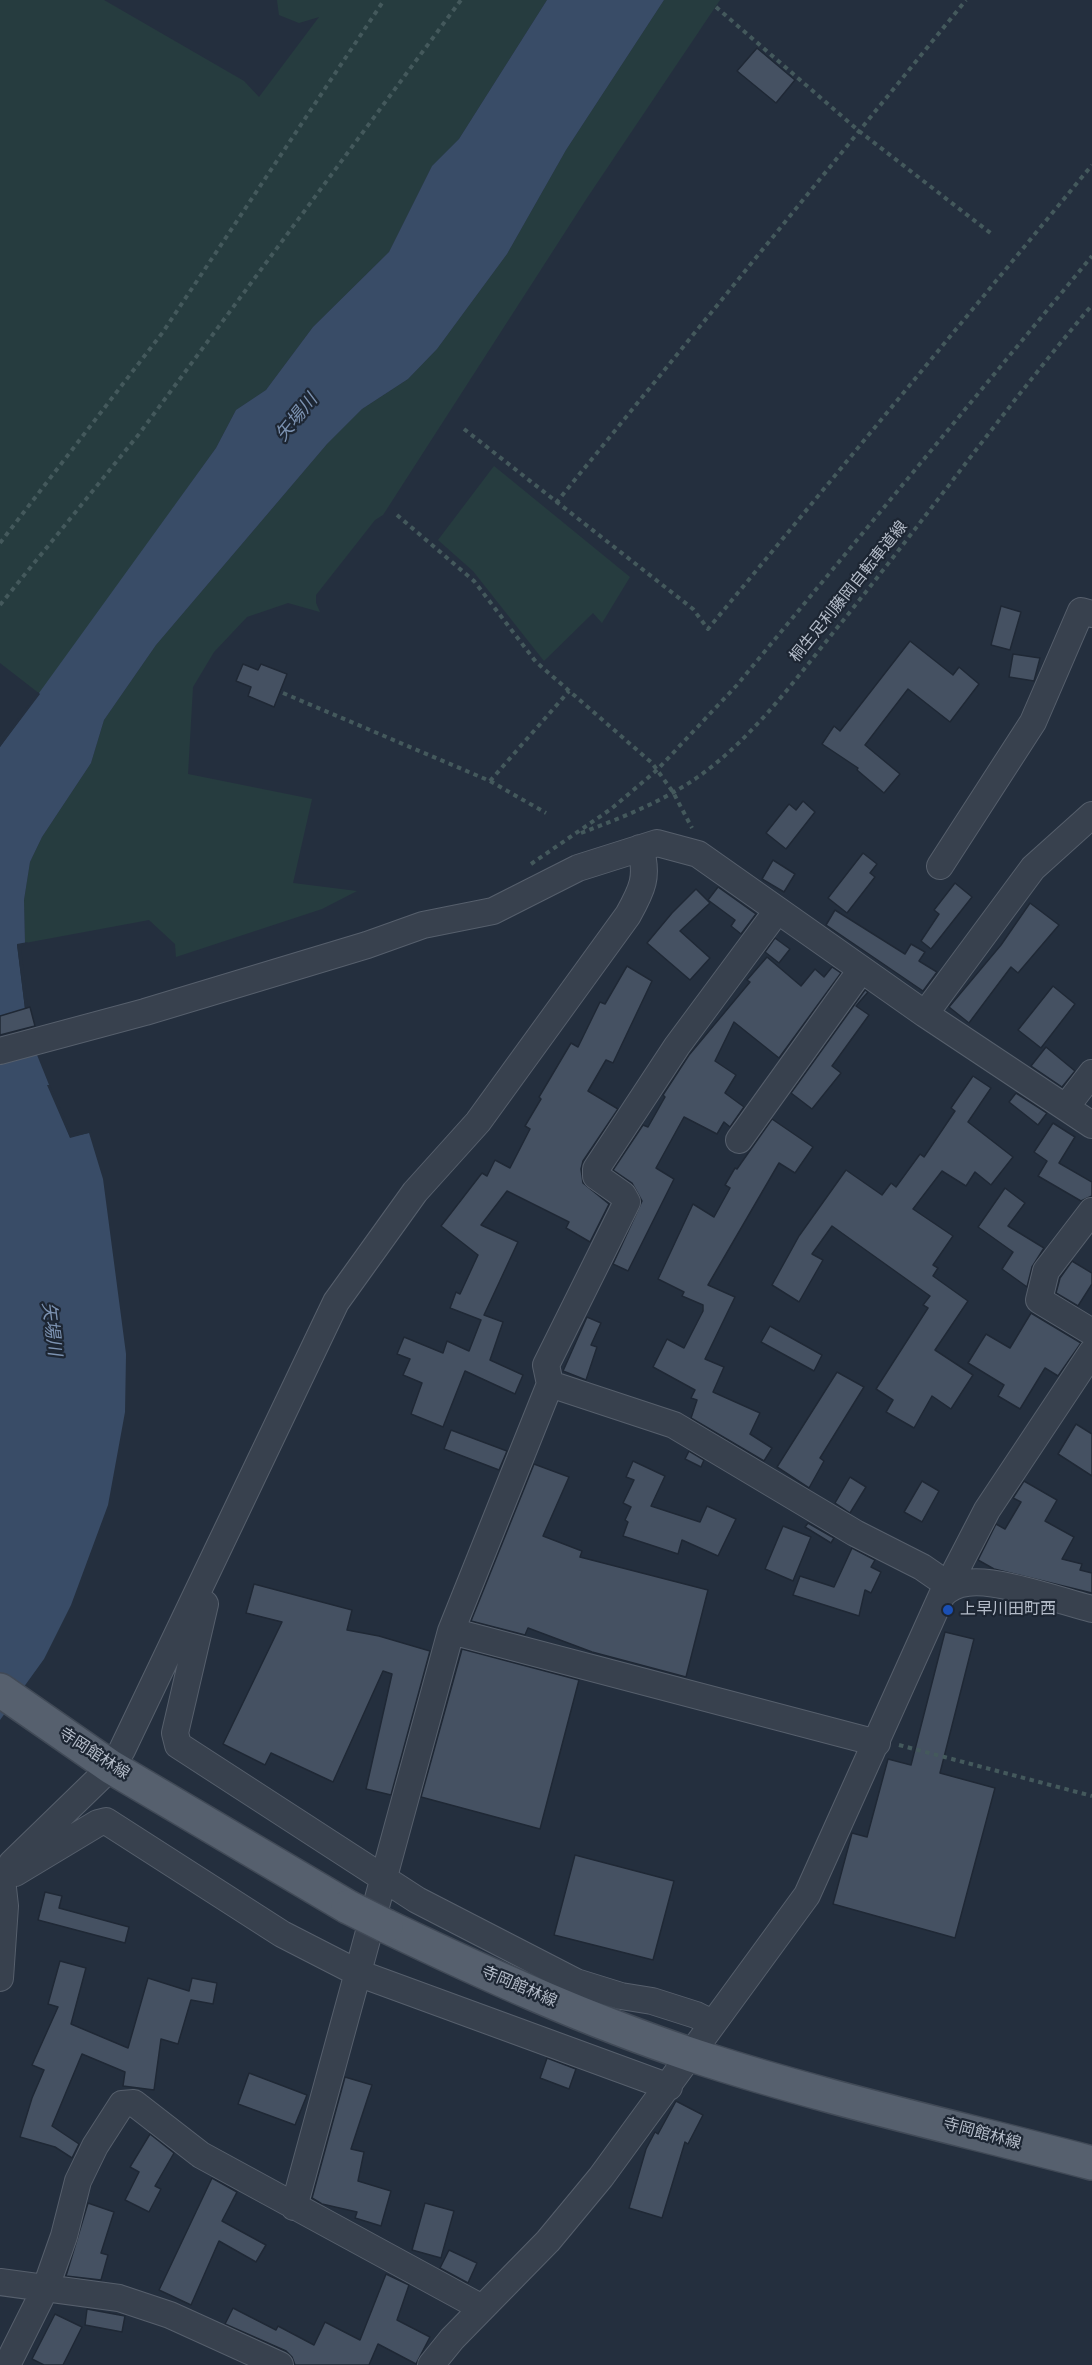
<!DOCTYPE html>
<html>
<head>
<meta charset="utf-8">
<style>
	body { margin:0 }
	canvas { display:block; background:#242f3e }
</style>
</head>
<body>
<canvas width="1092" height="2365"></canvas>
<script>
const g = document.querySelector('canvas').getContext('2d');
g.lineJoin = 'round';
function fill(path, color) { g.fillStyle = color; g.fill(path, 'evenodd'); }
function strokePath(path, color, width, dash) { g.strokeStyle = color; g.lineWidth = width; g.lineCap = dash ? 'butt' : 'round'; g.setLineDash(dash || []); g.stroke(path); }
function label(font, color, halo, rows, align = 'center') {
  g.font = font + ' "Space Grotesk","Noto Sans JP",sans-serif'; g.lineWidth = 4.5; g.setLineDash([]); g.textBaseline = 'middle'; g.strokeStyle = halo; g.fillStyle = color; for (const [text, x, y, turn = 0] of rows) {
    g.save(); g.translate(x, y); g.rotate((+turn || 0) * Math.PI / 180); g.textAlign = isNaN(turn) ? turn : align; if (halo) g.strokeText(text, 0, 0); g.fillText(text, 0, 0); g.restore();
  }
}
fill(new Path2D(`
	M0,0H104L244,81L259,97L319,17L299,23L279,15L277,0H547L459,139L432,166L389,252L313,327L266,390L236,410L216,448L40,694L0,663Z
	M664,0H720L587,198L383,515L375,520L316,595V603L320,612L288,603L247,617L214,652L193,687L188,774L312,799L293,883L357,891L322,909L176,957L175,944L149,920L25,943L24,900L30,862L42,837L91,763L104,720L156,645L327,444L362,409L408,379L437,349L507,254L566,150Z
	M494,466L630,577L602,623L593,613L544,661L473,571L438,540Z`), '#263c3f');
fill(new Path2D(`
	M547,0H664L566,150L507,254L437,349L408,379L362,409L327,444L156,645L104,720L91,763L42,837L30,862L24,900L25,943L17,945L25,1009L0,1016V747L216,448L236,410L266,390L313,327L389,252L432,166L459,139Z
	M0,1045L35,1050L70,1137L89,1133L103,1179L126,1354L125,1412L108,1505L71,1605L44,1659L0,1720Z`), '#394c67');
fill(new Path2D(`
	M38,692L40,694L0,747V742Z
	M28,942L21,947L28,1008L25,1009L17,944Z
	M47,1085H50L72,1134L89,1130L92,1132L70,1138Z`), '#242f3e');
const building = new Path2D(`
	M757,48L795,80L776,103L737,71Z
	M1001,606L1021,612L1010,650L991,645Z
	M910,641L953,675L959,667L979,684L950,722L908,689L865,745L900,774L884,793L857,770L858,768L822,744L834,726L840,731Z
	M1013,654L1040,658L1034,681L1009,677Z
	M243,664L258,670L261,664L287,674L274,707L248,696L251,687L236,681Z
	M803,801L815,812L786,849L766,833L789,804L796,810Z
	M863,853L877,864L870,873L875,877L847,913L828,898Z
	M773,860L795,874L784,892L762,879Z
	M955,883L972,897L931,949L921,941L939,914L934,910Z
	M718,887L756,914L741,934L731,926L735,920L708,900Z
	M696,889L710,903L680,931L710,958L690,980L647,943L672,913Z
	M1030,903L1059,925L1018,973L1011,967L969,1023L949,1007L1001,945Z
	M835,910L905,954L911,944L925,952L919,961L937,972L923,991L826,925Z
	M775,938L790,949L779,963L765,952Z
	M767,957L801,986L815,969L824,977L832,967L841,973L779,1058L734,1022L715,1061L736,1075L725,1093L744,1107L730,1127L724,1122L717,1134L684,1117L656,1168L674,1179L628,1271L613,1264L642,1201L632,1183L613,1170L643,1125L648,1127L665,1097L663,1095L689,1055L750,982L747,980Z
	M627,966L652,981L613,1063L606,1060L588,1091L618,1109L583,1161L581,1169L583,1183L609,1204L590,1242L566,1228L569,1222L507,1191L481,1225L518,1242L484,1315L503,1322L490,1360L523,1375L515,1394L465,1371L443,1427L411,1414L422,1383L403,1375L410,1359L397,1354L404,1337L443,1353L447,1341L469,1351L481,1320L450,1308L456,1292L460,1294L478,1255L441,1226L482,1173L487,1176L495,1160L510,1168L530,1129L525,1126L541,1099L539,1097L571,1043L578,1047L600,1002L605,1004Z
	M1053,986L1075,1004L1041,1048L1018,1030Z
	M865,990L868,992L856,1006L869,1015L832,1066L841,1073L812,1109L791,1093Z
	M30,1007L35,1026L0,1035V1016Z
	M1046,1047L1075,1071L1062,1087L1031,1066Z
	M973,1076L991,1088L968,1122L1013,1157L991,1185L975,1172L966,1186L942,1171L913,1209L953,1236L933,1265L938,1268L933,1276L968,1301L935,1350L973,1375L951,1409L932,1396L914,1428L886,1412L893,1400L876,1389L928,1308L923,1305L930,1296L832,1226L812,1254L823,1260L799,1302L772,1285L799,1236L846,1170L882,1195L891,1183L896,1187L920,1154L924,1157L955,1111L951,1108Z
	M1016,1093L1047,1113L1038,1125L1009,1102Z
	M772,1119L813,1147L795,1173L779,1163L708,1285L735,1297L705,1359L724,1367L713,1392L760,1413L750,1434L772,1448L764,1461L691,1418L697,1400L691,1398L695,1390L653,1367L667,1339L684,1348L703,1311V1305L682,1296L684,1292L658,1279L693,1204L714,1217L730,1188L725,1185L735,1168L737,1169Z
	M1053,1123L1075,1137L1059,1163L1092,1182V1196L1081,1201L1038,1176L1047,1161L1034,1152Z
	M1005,1188L1025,1203L1008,1226L1044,1248L1032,1267L1027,1287L1002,1269L1013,1252L978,1227Z
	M1072,1261L1092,1273V1284L1078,1306L1056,1293L1060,1278Z
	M1031,1313L1081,1343L1058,1376L1045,1368L1020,1409L998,1396L1004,1385L968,1363L986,1334L1010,1348Z
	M587,1317L601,1323L591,1345L597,1347L586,1380L563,1371Z
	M770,1326L822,1355L814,1371L761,1342Z
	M837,1372L864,1387L820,1458L824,1461L809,1488L777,1467Z
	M1076,1424L1092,1434V1476L1058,1454Z
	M451,1430L507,1451L499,1470L444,1449Z
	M689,1451L704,1460L701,1467L685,1459Z
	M633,1461L665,1476L651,1506L700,1522L707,1506L736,1519L718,1556L682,1540L678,1554L623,1536L628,1522L625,1520L631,1507L623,1503L634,1480L626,1477Z
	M534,1464L569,1477L543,1536L582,1551L580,1557L708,1590L686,1677L592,1652L528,1628L525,1635L471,1621Z
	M850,1477L866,1487L850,1513L835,1503Z
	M922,1481L939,1491L922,1522L904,1512Z
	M1024,1481L1057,1500L1045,1521L1074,1537L1062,1559L1082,1564L1080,1570L1092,1573V1593L994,1569L978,1560L996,1524L1005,1529L1021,1502L1013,1498Z
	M808,1523L834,1538L831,1543L805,1527Z
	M783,1526L811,1537L793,1581L765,1569Z
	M852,1548L875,1560L871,1567L881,1572L871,1593L865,1590L859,1616L793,1595L800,1576L834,1587Z
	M254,1584L352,1610L347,1630L379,1636L430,1651L391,1795L366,1789L392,1674L383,1671L333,1782L271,1753L265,1765L223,1744L282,1622L246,1613Z
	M945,1632L974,1639L940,1773L995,1788L955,1938L833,1904L852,1833L867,1837L888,1759L911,1765Z
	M462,1649L579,1680L540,1829L421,1797Z
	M575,1855L674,1881L653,1960L554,1935Z
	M45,1892L62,1896L59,1908L129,1927L125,1943L38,1920Z
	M60,1961L86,1968L71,2024L128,2048L148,1978L189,1991L192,1978L217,1983L213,2004L191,2000L178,2044L161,2039L154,2090L123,2086L125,2072L82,2054L52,2126L79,2144L72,2158L55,2147L20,2137L32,2098L44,2070L32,2065L58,2007L48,2004Z
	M547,2058L576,2069L569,2089L540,2078Z
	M249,2073L307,2095L295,2125L238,2104Z
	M345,2077L372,2085L351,2149L364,2152L358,2181L391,2191L381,2226L355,2218L357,2212L322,2204L312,2198Z
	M676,2101L703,2115L688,2144L685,2142L662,2218L629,2208L646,2149L655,2132L658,2134Z
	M150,2134L174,2153L155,2186L161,2189L149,2212L125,2200L139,2172L130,2167Z
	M212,2178L237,2192L222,2221L266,2245L256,2262L219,2241L191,2305L159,2290Z
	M88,2203L114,2212L101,2253L108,2255L101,2280L66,2276Z
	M425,2203L454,2211L441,2258L412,2250Z
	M449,2250L477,2263L468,2283L440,2268Z
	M386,2274L409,2285L397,2320L430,2337L416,2364L378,2344L369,2365H295L292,2357L286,2351L225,2324L233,2308L276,2330L278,2326L314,2345L325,2322L360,2340Z
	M87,2309L125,2316L122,2332L85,2325Z
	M55,2314L82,2327L63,2365H44L32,2359Z`);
fill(building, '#455162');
strokePath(building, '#1f2835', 1.5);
const minor = new Path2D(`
	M940,866L1033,722L1081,611L1092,614
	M925,1014L1033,868L1092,815
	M0,1051L145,1012L367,945L423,925L493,911L578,868L657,843L698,854L925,1014L1092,1125
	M1066,1107L1092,1073
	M739,1140L861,970
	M1092,1211L1046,1271L1039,1300L1092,1332
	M550,1384L674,1425L855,1533L922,1567L951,1587L956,1570L987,1510L1092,1352
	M205,1604L175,1733L178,1745L417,1900L576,1982L621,1996L652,2001L696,2015L712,2023
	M451,1631L877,1743
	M15,1873L98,1823L106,1821L282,1934L358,1973L669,2087
	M0,1978L5,1906L2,1879L12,1863L111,1767L122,1750L336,1302L415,1192L478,1122L628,915C642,890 649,876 640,848
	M294,2207L451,1631L550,1384L546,1365L627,1202L623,1195L596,1176V1169L677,1046L777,911
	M0,2282L119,2298L170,2315L280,2365
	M7,2365L46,2287L64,2236L78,2181L95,2146L122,2104L134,2103L201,2155L482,2308
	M431,2365L452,2339L548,2241L601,2177L807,1895L942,1595C949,1588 956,1584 967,1583C996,1578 1061,1601 1092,1609`);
const major = new Path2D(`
	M0,1690L111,1767L348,1907
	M386,1926C486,1974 587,2020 692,2055C823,2098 959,2128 1092,2163`);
strokePath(minor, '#565f6c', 28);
strokePath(major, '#414a57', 36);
strokePath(new Path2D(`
	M716,7L859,131L993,235
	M464,429L693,609L708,629L1092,165
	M556,503L966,0
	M397,515L474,581L536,662L652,763L673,792L692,828
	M0,543L163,332L384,0
	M0,605L139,434L461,0
	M283,693L490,781L546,813
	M490,781L569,691
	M581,833C626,816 672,798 710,768C761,728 801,672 841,623C926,518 1005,408 1092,305
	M531,864L611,809L657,770L737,685L1092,256
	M899,1745L1092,1796`), '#44595c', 4, [4.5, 4.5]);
strokePath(minor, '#38414e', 26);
strokePath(major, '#56606e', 33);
const majorBridge = new Path2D(`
	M348,1907L386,1926`);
strokePath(majorBridge, '#414a57', 36, []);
strokePath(majorBridge, '#56606e', 33);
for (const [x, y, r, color] of [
	[948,1610,6,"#1a4fb4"]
]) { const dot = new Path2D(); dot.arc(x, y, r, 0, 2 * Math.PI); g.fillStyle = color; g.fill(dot); strokePath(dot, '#1d2633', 2); }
label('16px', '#b4bcc9', '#1d2633', [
	["桐生足利藤岡自転車道線",849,592,-51],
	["寺岡館林線",94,1754,33],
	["寺岡館林線",519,1987,23],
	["寺岡館林線",982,2134,15]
]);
label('16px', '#b4bcc9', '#1d2633', [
	["上早川田町西",960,1610]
], 'left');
label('italic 18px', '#7c92b1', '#1d2633', [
	["矢場川",297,418,-51],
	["矢場川",51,1329,83]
]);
</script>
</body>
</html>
